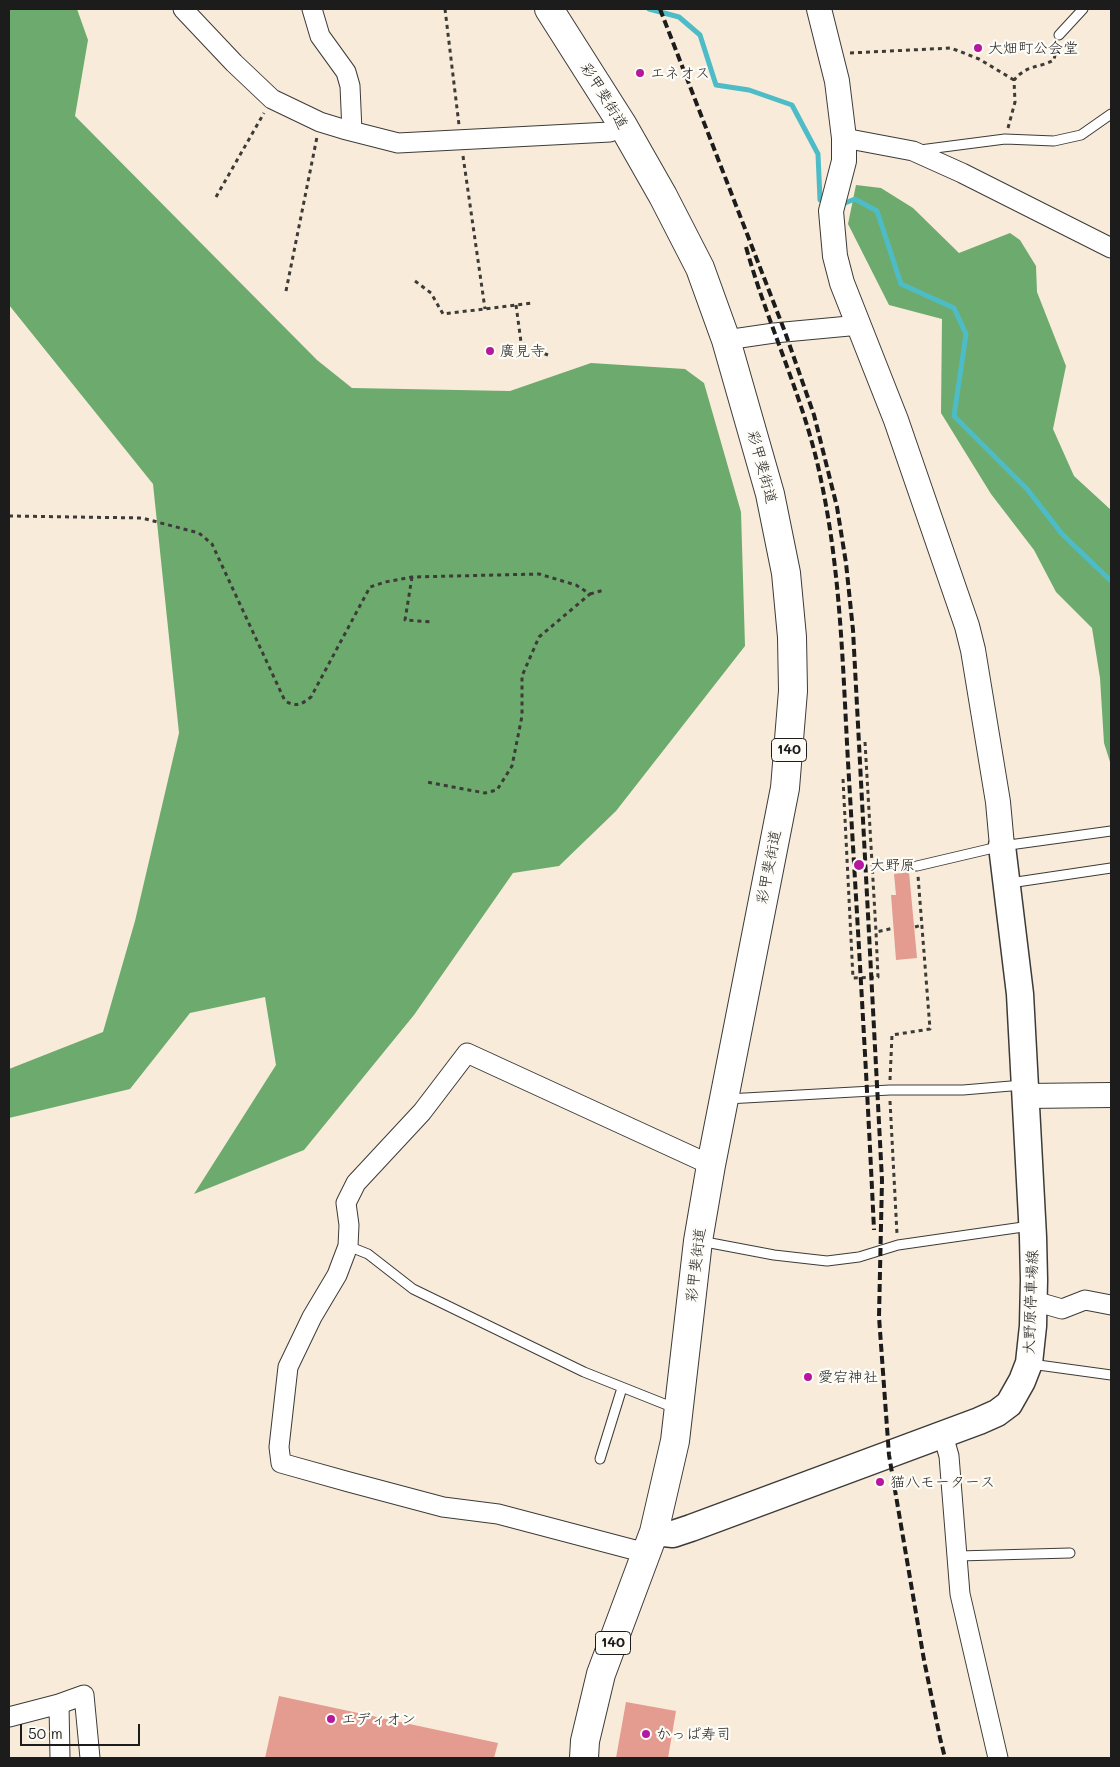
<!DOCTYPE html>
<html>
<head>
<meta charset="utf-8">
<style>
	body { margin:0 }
	#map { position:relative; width:1120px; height:1767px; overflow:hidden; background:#f8ebd9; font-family:Mali,sans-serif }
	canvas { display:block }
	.frame { position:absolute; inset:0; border:10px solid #1c1c1c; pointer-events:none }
	.scale { position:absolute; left:20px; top:1724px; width:120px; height:22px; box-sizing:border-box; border:2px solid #1c1c1c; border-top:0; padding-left:6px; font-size:15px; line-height:18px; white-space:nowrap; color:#1c1c1c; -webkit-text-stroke:4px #fdfcf7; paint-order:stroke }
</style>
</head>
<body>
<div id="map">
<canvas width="1120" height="1767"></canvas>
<div class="frame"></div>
<div class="scale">50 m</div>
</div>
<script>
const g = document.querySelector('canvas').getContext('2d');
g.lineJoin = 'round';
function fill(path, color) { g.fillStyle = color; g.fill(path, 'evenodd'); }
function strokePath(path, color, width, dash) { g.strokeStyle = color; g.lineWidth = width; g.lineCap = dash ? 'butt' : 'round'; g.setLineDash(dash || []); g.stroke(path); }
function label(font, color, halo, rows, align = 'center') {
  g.font = font + ' Mali,"Klee One",sans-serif'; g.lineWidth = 4.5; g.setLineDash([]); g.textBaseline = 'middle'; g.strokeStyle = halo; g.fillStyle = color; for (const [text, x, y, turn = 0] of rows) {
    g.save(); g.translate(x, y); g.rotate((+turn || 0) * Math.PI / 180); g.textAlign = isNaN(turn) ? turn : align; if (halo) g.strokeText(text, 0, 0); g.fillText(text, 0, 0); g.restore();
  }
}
fill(new Path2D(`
	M9,9H77L88,40L75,116L317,360L352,388L510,391L591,363L685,369L704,383L741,512L745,646L616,811L559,866L513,873L414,1015L304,1150L194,1194L276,1065L265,997L190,1013L130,1089L9,1118V1069L103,1032L135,921L179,733L153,484L9,305Z
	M856,185L881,188L913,208L959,253L1010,233L1020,240L1036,266L1037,292L1066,366L1053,429L1074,476L1111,510V765L1104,743L1100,678L1092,628L1056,592L1034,550L991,494L941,413L942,319L889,305L848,224Z`), '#6cab6d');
strokePath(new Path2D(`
	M649,9L679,17L700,35L716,85L749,90L792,105L818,154L820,200L828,201
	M839,202L845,203L855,199L877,211L901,284L954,308L966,334L954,416L1027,489L1062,534L1111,581`), '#4ebcc7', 5);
fill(new Path2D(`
	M909,872L917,958L896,960L891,895H896L894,874Z
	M279,1696L498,1743L494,1758H265Z
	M626,1702L676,1711L668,1758H616Z`), '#e39c8f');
const service = new Path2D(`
	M1059,35L1083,9
	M920,150L1005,139L1054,141L1081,135L1111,114
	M917,866L1002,846L1111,831
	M1010,883L1111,868
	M727,1099L890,1090H963L1023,1085
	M700,1241L774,1255L827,1261L859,1257L898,1245L1030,1226
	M348,1246L368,1254L413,1289L584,1372L677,1409
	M1031,1364L1111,1375
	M600,1459L622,1388
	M958,1556L1070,1553`);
const minor = new Path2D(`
	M183,9L234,63L272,99L320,122L343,129L398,143L610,132L622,124
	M312,9L320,36L346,72L350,86L352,131
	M844,138L913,151L962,173L1111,248
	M726,340L774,333L860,325
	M1034,1301L1062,1309L1085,1300L1111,1305
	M943,1435L949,1456L960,1594L998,1758
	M646,1553L498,1514L443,1507L349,1482L281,1463L279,1447L288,1367L312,1317L337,1275L348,1246L349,1225L346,1203L356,1183L422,1112L467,1053L711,1165
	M59,1704L60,1758
	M9,1717L59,1704L84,1695L90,1758`);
const tertiary = new Path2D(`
	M819,9L837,81L844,138V161L831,211L835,256L842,283L896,420L967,626L973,650L998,802L1002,846
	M1026,1096L1111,1095`);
const secondary = new Path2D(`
	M654,1532L673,1534L691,1528L979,1421L997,1413L1009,1404L1022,1381L1029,1363L1033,1326L1034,1280L1033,1237L1020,994L1002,846`);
const trunk = new Path2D(`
	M549,9L622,124L663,196L700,268L726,340L770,494L786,573L792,637L793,691L785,788L711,1165L698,1241L675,1441L654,1532L601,1674L585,1741L584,1758`);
strokePath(service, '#3d3b38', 11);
strokePath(minor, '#3d3b38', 21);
strokePath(tertiary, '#3d3b38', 26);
strokePath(secondary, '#3d3b38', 29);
strokePath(trunk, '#3d3b38', 30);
strokePath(new Path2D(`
	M445,9L459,125
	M850,53L951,48L979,59L1014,80
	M1008,128L1015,102L1014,80C1028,64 1037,69 1054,60L1057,45
	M463,156L485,309
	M216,197L264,113
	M415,281L431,293L443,314L533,303
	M286,291L317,137
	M516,305L521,342L529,348L548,355
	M9,516L142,518L199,533L212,544L285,701C296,707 301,705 311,697L370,587L385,582L412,577L539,574L576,585L590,594L539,637L522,676V716L512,766L497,790L485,793L427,782
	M412,577L405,620L432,622
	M590,594L604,590
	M865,742L876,932
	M843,779L853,978L878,977L876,932L894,928
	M915,927L922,925
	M890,1080L892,1035L930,1029L918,876
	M890,1101L897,1234`), '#3d3b38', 3, [4, 4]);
strokePath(service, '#fff', 9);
strokePath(minor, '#fff', 19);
strokePath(tertiary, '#fff', 24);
strokePath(secondary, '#fff', 26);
strokePath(trunk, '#fff', 28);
strokePath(new Path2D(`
	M660,9L785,332L814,415L837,507L846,563L853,630L882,1180L879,1317L889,1455L924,1660L940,1738L945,1758
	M746,247C768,326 805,400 821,480C842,578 843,680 849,779C858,930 867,1080 874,1230`), '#1c1c1c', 4, [8, 4]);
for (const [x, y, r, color] of [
	[978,48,5,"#b5179e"],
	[640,73,5,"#b5179e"],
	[490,351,5,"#b5179e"],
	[859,865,6,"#b5179e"],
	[808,1377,5,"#b5179e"],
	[880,1482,5,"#b5179e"],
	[331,1719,5,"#b5179e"],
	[646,1734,5,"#b5179e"]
]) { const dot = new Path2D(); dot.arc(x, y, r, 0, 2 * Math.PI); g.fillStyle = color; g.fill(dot); strokePath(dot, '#fdfcf7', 2); }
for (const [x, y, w] of [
	[789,750,35],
	[613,1643,35]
]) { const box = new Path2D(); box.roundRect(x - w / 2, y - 11.5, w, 23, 4); g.fillStyle = '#fdfcf7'; g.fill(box); strokePath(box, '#1c1c1c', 1); }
label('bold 14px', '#1c1c1c', null, [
	["140",789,750],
	["140",613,1643]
]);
label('15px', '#1c1c1c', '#fdfcf7', [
	["大畑町公会堂",988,48],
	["エネオス",650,73],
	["廣見寺",500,351],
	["大野原",870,865],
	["愛宕神社",818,1377],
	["猫八モータース",890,1482],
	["エディオン",341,1719],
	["かっぱ寿司",656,1734]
], 'left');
label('15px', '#1c1c1c', '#fdfcf7', [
	["彩甲斐街道",604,96,58],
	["彩甲斐街道",762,467,75],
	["彩甲斐街道",769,867,-79],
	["彩甲斐街道",696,1265,-83],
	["大野原停車場線",1031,1302,-88]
]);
</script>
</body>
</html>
